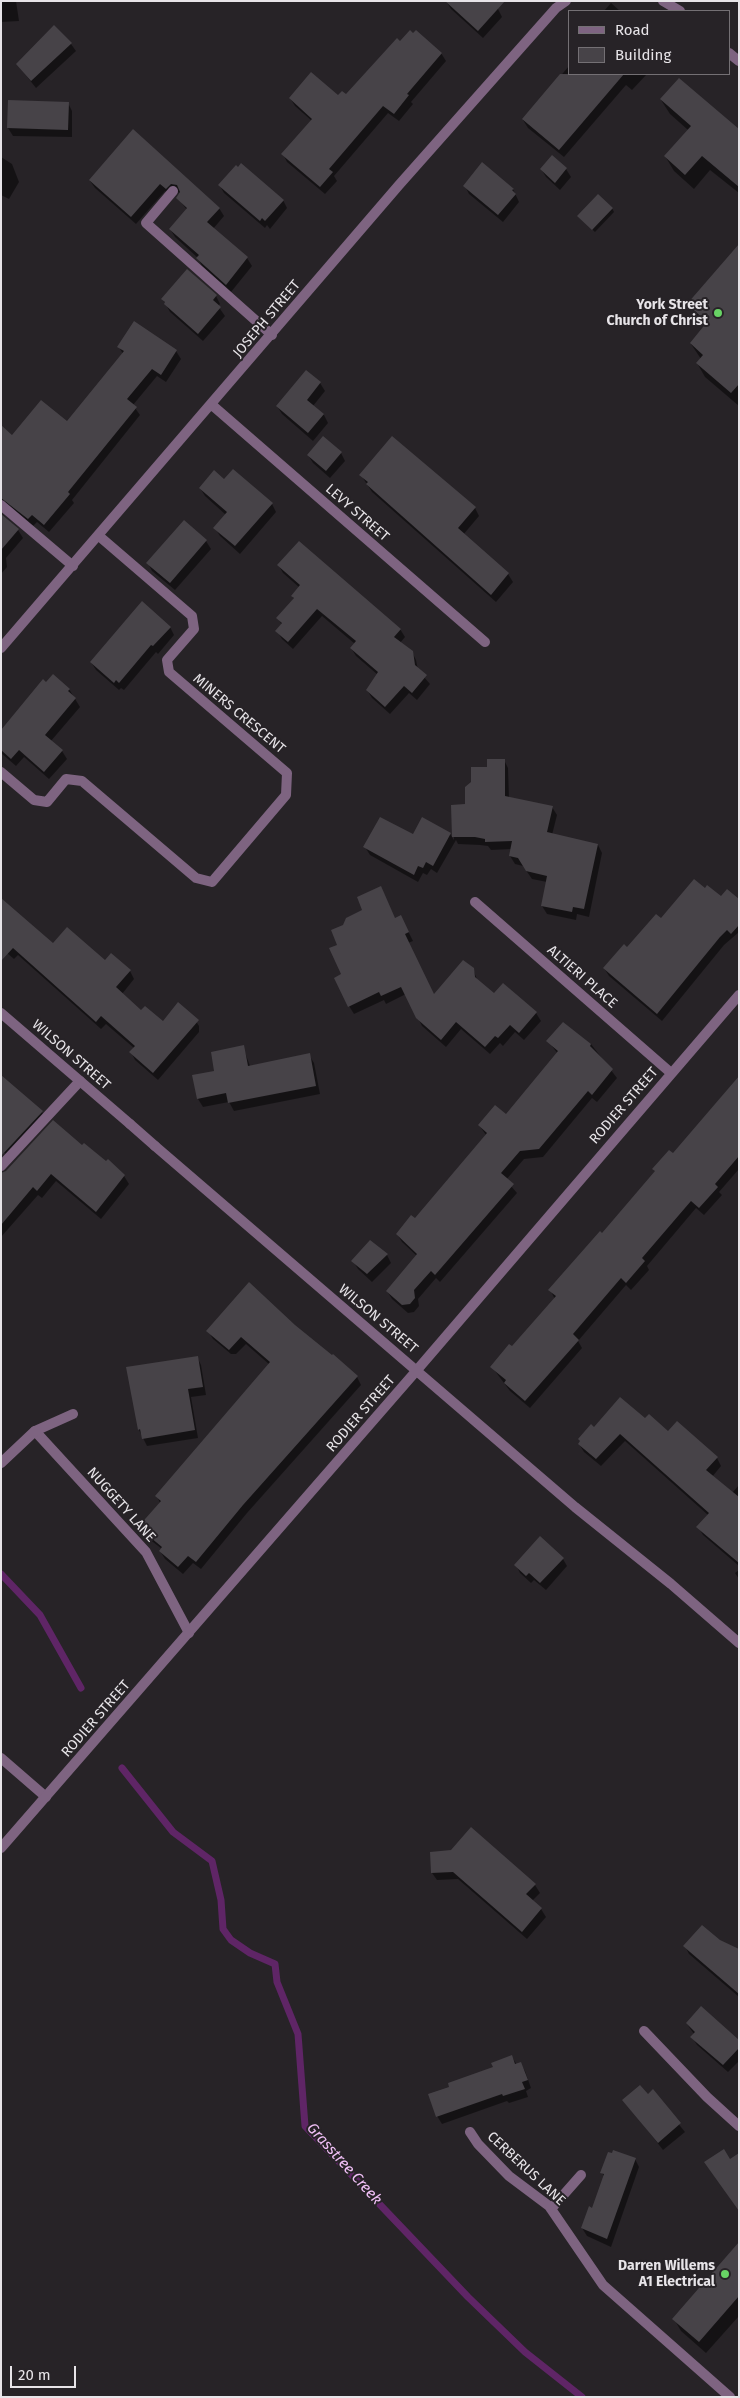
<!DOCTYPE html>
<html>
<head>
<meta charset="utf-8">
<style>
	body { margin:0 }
	#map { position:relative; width:740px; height:2398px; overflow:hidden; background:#272327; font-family:"Fira Sans",sans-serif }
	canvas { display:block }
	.frame { position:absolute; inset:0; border:2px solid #e7e4e8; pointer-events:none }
	.legend { position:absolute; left:568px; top:10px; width:162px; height:65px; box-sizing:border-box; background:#272327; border:1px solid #747074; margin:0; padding:6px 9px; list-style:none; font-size:15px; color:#e7e4e8 }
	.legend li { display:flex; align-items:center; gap:10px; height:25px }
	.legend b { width:25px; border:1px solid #747074 }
	.scale { position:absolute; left:10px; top:2366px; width:66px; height:22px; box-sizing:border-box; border:2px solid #e7e4e8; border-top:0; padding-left:6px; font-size:15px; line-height:18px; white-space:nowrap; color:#e7e4e8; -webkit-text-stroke:4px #272327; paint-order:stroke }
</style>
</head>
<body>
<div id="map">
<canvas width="740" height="2398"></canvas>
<div class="frame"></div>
<ul class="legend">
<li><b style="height:6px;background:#7e6481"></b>Road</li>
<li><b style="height:14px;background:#474348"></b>Building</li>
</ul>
<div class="scale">20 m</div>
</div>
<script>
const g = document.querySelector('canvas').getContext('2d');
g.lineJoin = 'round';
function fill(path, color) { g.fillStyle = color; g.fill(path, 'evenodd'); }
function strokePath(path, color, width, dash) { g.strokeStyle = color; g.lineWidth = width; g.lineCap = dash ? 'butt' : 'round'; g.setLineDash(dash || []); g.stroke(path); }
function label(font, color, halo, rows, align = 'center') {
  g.font = font + ' "Fira Sans",sans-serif'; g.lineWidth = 4; g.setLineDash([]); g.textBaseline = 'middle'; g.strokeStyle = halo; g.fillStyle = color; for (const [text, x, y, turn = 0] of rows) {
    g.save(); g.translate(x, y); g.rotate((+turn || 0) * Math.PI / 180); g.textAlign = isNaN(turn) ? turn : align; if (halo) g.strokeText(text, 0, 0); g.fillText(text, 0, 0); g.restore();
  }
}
fill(new Path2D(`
	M1,1H16L19,21L1,22Z
	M446,1L498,9L502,17L483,38L451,9Z
	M611,3L620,11H604Z
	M54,27L71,44L76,51L36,88L17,64Z
	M400,43L441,53L446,61L411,102L413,104L399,121L388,113L334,176L337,181L325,194L287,162L283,154L312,121L295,106L290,98L346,95Z
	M569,66V74H647L632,90L626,85L564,157L528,128L523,120Z
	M661,100L739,135V193L710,170L694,189L674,171L665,156L688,130L670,114Z
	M9,101L68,103L72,111V137L13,136L8,128Z
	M133,131L219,208L224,216L213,229L247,258L252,266L231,292L202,266L198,258L175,237L170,229L187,210L178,198L181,193L176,192L171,196L165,191L136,224L95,188L90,181Z
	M1,157L12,164L19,182L9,199L1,195Z
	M552,157L566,169L571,177L560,190L546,177L541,169Z
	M220,186L283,200L287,208L270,229L267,225L265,228L224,193Z
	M465,186L513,189L519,202L503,222L469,194Z
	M612,208L614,212L595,232L579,217Z
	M739,247V406L705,377L697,363L701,359L691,344L705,326L697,318L689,304Z
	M216,296L220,304L218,306L225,316L203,341L170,312L163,299Z
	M119,347L176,351L181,359L166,382L157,376L133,405L140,415L72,500L74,503L49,532L37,522L33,526L1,508V426L13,436L67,423L123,354Z
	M306,371L320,383L325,391L313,406L324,415L328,423L313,441L282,414L277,406Z
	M341,453L345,461L330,478L313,463L308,455Z
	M361,475L475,508L479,516L463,535L508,574L513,582L496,602L372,492Z
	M224,480L272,504L276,512L240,554L220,536L215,528L226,515L205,496L200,488Z
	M1,516L18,530L23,538L6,558L7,567L1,574Z
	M206,541L211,549L175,590L152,571L148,563Z
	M279,566L400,629L405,637L400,643L412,652L416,660L418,670L430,684L417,700L409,693L390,714L372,698L367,690L378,675L356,656L351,648L355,644L322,616L293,649L282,639L277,631L282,625L278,618L294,599L292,596L300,588L283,573Z
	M170,627L174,635L158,654L156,652L124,690L121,688L119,690L96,670L91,662Z
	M46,683L69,689L80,707L51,741L62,751L67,759L49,779L24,757L16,766L1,753V731Z
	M504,760L508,768L509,798L552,807L557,815L552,835L598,845L602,853L589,917L577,914L576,920L547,914L542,906L547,882L532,879L523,866L515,864L510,856L512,849L491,850L488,846L480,845L458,844L456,840L437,873L431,869L427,875L423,873L418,882L370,855L365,847L413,836L450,834L454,840L453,806H467L488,768Z
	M705,890L721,898L739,901V932L724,945L662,1021L609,976L604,968L661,920Z
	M395,919L405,925L413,941L408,943L434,996L473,969L478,982L494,995L504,984L536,1013L541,1021L524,1040L515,1032L503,1046L500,1043L490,1054L461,1029L446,1047L422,1026L406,994L386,1004L384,1000L354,1014L349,1006L342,975Z
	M54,945L130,971L134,979L122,994L142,1012L163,1022L194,1018L199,1026V1032L158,1080L135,1060L131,1052L134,1048L106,1024L101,1029L18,955L14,959L1,948Z
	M548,1041L591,1044L617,1078L597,1102L592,1098L543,1157L524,1159L506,1180L517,1193L440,1282L436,1278L418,1299L419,1306L414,1312L408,1313L392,1299L387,1291L417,1256L402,1242L397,1234L415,1220L486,1135L479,1125L506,1116L558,1054Z
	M243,1047L250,1066L309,1055L314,1063L320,1094L234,1111L229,1102L203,1107L198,1099Z
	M739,1076V1169L719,1192L722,1195L704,1215L696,1208L647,1266L649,1270L631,1290L626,1285L578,1341L582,1348L530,1408L510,1391L492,1367L512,1348L555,1299L550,1290L602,1235L656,1172L654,1169L673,1155Z
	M42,1112L46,1120L11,1158L1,1150Z
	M82,1146L106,1163L108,1161L124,1176L129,1184L101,1219L56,1181L42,1198L38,1195L1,1237V1180Z
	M370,1241L387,1255L391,1263L372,1282L358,1269L353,1261Z
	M294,1326L357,1377L361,1385L247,1513L201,1569L193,1563L183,1574L165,1559L160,1551L162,1549L144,1535L140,1527L160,1503L157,1496L270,1365L246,1344L236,1354H231L213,1339L208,1331Z
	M197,1357L201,1365L206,1395L191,1397L198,1438L147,1446L139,1430Z
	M646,1420L717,1458L721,1466L712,1477L732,1493L739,1485V1566L703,1535L698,1527L708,1515L625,1441L601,1466L584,1452L579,1444L594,1428Z
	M563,1559L567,1566L546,1590L534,1580L531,1583L520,1573L516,1565Z
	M739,1570V1579L735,1573Z
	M431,1853L535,1885L540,1893L532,1901L541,1909L546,1917L527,1939L458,1879L437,1880L432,1873Z
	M719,1941L739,1954V1997L689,1954L685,1946Z
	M687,2024L739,2041V2061L728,2072L697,2045L692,2037L694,2034Z
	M512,2057L517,2065L520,2063L525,2071L531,2088L526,2091L528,2097L509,2103L507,2101L442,2124L437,2116L494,2068Z
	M652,2091L685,2132L663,2150L624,2100L647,2096Z
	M635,2159L639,2167L611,2247L587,2236L582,2228L593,2209L604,2177L602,2172Z
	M739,2254V2316L706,2353L681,2331L674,2319Z`), '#0007');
strokePath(new Path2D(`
	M1,1574L40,1615L81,1688
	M122,1768L173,1832L212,1861L221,1900L223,1929L231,1940L250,1953L275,1964L277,1982L298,2034L305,2126L468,2297L525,2352L582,2397`), '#5f2566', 7);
fill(new Path2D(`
	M445,1H505L478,31Z
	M54,25L72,43L31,81L16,64Z
	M410,30L413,33L416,30L442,53L407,94L409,95L394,114L383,106L329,169L333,172L320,187L281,154L312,119L289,98L311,72L338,95L342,91L346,94L397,38L400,41Z
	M560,74H624L559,150L522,119Z
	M679,78L739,129V187L702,156L685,175L664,156L691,126L660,99Z
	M8,100L69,102L68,130L7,128Z
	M133,129L220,208L207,222L248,257L226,285L196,258L199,255L169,229L187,208L176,198L180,192L177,185L171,184L166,189L160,184L131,217L89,180Z
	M552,155L567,168L555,183L540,169Z
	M482,162L514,189L512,190L516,194L498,215L463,186Z
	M241,163L284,200L265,221L262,218L260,221L218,185L236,165L238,167Z
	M598,194L613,208L592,230L577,216Z
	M739,244V384L731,393L696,363L703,355L690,343L707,322L687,304Z
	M187,269L217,295L213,300L221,307L198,334L164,304L165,302L161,299Z
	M134,321L177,350L161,375L152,369L127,399L137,407L68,492L70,494L44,525L32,515L28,519L1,498V425L12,435L41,400L67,421L124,351L117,347Z
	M306,370L321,382L307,400L324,414L308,433L276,406Z
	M323,436L342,452L326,471L307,455Z
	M392,436L476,507L458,528L509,573L491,595L366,484L368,482L359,475Z
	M233,469L273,503L235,546L213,528L227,512L199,488L214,470L224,479Z
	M1,514L19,529L1,550Z
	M184,520L207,540L170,583L146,563Z
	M299,541L401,629L394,637L413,651L415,665L427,675L412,693L404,686L385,707L366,690L378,672L350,648L356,641L317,609L288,642L275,631L282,623L276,618L294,598L291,596L300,585L277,565Z
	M142,601L171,627L153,646L151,645L119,683L116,680L114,683L90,662Z
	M53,674L70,689L68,691L76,698L45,735L63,750L44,772L19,750L11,759L1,750V730L43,679L46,682Z
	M487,759H505V796L553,806L547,832L598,844L584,909L573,907L572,912L541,906L547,876L526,871L518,858L509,856L512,841L485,842V839L475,837H452L451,805L465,804V787L471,782V767H487Z
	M380,817L413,834L422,817L451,833L433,866L426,862L423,868L418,866L414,875L363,847Z
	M694,879L705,888L707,885L721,896L727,889L739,899V925L731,934L727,930L720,937L657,1014L603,968L624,944L627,947L656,914L661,918Z
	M381,886L395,918L401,915L409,932L405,934L434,994L463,960L474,968L475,977L494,993L503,983L537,1012L519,1033L510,1025L498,1038L495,1036L485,1047L456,1022L441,1040L416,1018L401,987L381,996L379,992L348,1007L334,978L341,974L329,948L337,945L331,930L343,925L346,918L362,910L357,897Z
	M1,898L53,943L67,927L105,960L111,953L131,970L116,987L141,1010L145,1006L163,1021L178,1002L199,1020L153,1073L129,1052L135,1046L101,1016L96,1022L13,948L1,961Z
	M563,1022L591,1044L590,1046L613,1069L592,1095L588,1091L539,1149L520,1151L501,1173L514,1184L435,1275L431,1271L414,1290L415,1298L410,1304L402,1305L386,1291L417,1254L396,1234L411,1215L415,1218L487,1133L478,1125L495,1105L506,1114L558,1051L546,1041Z
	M244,1045L248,1066L310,1053L316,1086L228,1103L226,1093L197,1099L192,1075L214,1071L211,1052Z
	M1,1075L43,1111L1,1156Z
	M739,1076V1156L715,1184L718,1187L699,1208L691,1201L642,1258L645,1261L626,1283L621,1278L573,1334L579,1340L525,1401L504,1383L506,1380L490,1367L509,1344L512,1346L556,1296L548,1290L600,1231L602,1233L655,1171L652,1169L669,1150L673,1153Z
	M53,1120L82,1145L84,1143L106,1161L108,1159L125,1175L96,1212L51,1174L37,1191L33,1187L1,1225V1173L6,1171Z
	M370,1240L388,1254L367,1274L351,1261Z
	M249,1282L295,1325L332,1355L333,1354L358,1376L243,1505L196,1562L188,1556L178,1567L159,1551L162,1547L138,1527L161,1501L155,1496L270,1362L241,1337L229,1350L206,1331Z
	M198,1356L203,1387L188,1389L195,1430L142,1439L140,1429L138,1430L126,1367Z
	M620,1397L645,1418L649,1414L668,1431L677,1421L718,1457L706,1470L739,1497V1563L696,1527L709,1513L620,1434L596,1459L578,1444L580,1441L578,1439L591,1424L594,1427Z
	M540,1536L564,1558L540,1583L529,1573L526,1576L514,1565Z
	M471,1827L536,1884L526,1894L542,1908L522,1932L453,1872L431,1873L430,1852L451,1850Z
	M702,1925L720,1940L739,1949V1994L683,1946Z
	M701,2006L739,2040V2048L723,2065L690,2037L695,2032L686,2023Z
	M512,2055L515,2064L521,2062L528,2080L522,2082L525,2089L503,2096L502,2094L436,2117L428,2094L449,2087L448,2083L493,2067L491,2063Z
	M640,2085L648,2094L653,2089L681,2123L658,2143L622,2100Z
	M724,2149L730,2159L739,2153V2211L704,2162Z
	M613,2150L636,2158L607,2239L581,2228L589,2206L592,2208L604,2174L600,2173L608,2152L612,2153Z
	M739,2242V2296L699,2342L672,2319Z`), '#474348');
strokePath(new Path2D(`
	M173,191L146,223L272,335
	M1,505L73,566
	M1,772L34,800L47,802L66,779L82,781L196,878L212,882L286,795L287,773L169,672L167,660L194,629L192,616L99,536
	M130,1124L155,1146
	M1,1166L80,1081
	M35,1431L146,1552L189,1633
	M1,1758L46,1797
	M644,2031L707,2097L739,2126
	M470,2132L478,2144L509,2176L549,2206L603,2285L730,2397
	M551,2209L581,2175`), '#7e6481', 10);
strokePath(new Path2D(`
	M663,1L680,11
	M729,53L739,61
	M212,405L485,642
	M1,648L399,185L556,8L566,1
	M475,902L671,1073
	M1,1013L130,1124
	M155,1146L575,1507L671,1584L739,1643
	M1,1463L35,1431L73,1414
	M1,1848L417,1370L739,995`), '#7e6481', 10);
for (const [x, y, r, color] of [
	[718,313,5,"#68d465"],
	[725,2274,5,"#68d465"]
]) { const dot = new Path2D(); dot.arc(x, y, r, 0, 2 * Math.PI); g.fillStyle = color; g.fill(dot); strokePath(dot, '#272327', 2); }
label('bold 14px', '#e7e4e8', '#272327', [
	["York Street",708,305],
	["Church of Christ",708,321],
	["Darren Willems",715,2266],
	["A1 Electrical",715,2282]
], 'right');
label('14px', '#e7e4e8', '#272327', [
	["JOSEPH STREET",267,319,-50],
	["LEVY STREET",357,513,41],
	["MINERS CRESCENT",239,714,40],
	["ALTIERI PLACE",582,977,41],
	["WILSON STREET",71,1055,41],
	["RODIER STREET",624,1106,-49],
	["WILSON STREET",378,1319,40],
	["RODIER STREET",361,1414,-49],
	["NUGGETY LANE",121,1505,48],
	["RODIER STREET",96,1719,-49],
	["CERBERUS LANE",526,2169,43]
]);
label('italic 15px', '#f1c0f7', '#272327', [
	["Grasstree Creek",344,2164,48]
]);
</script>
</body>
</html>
